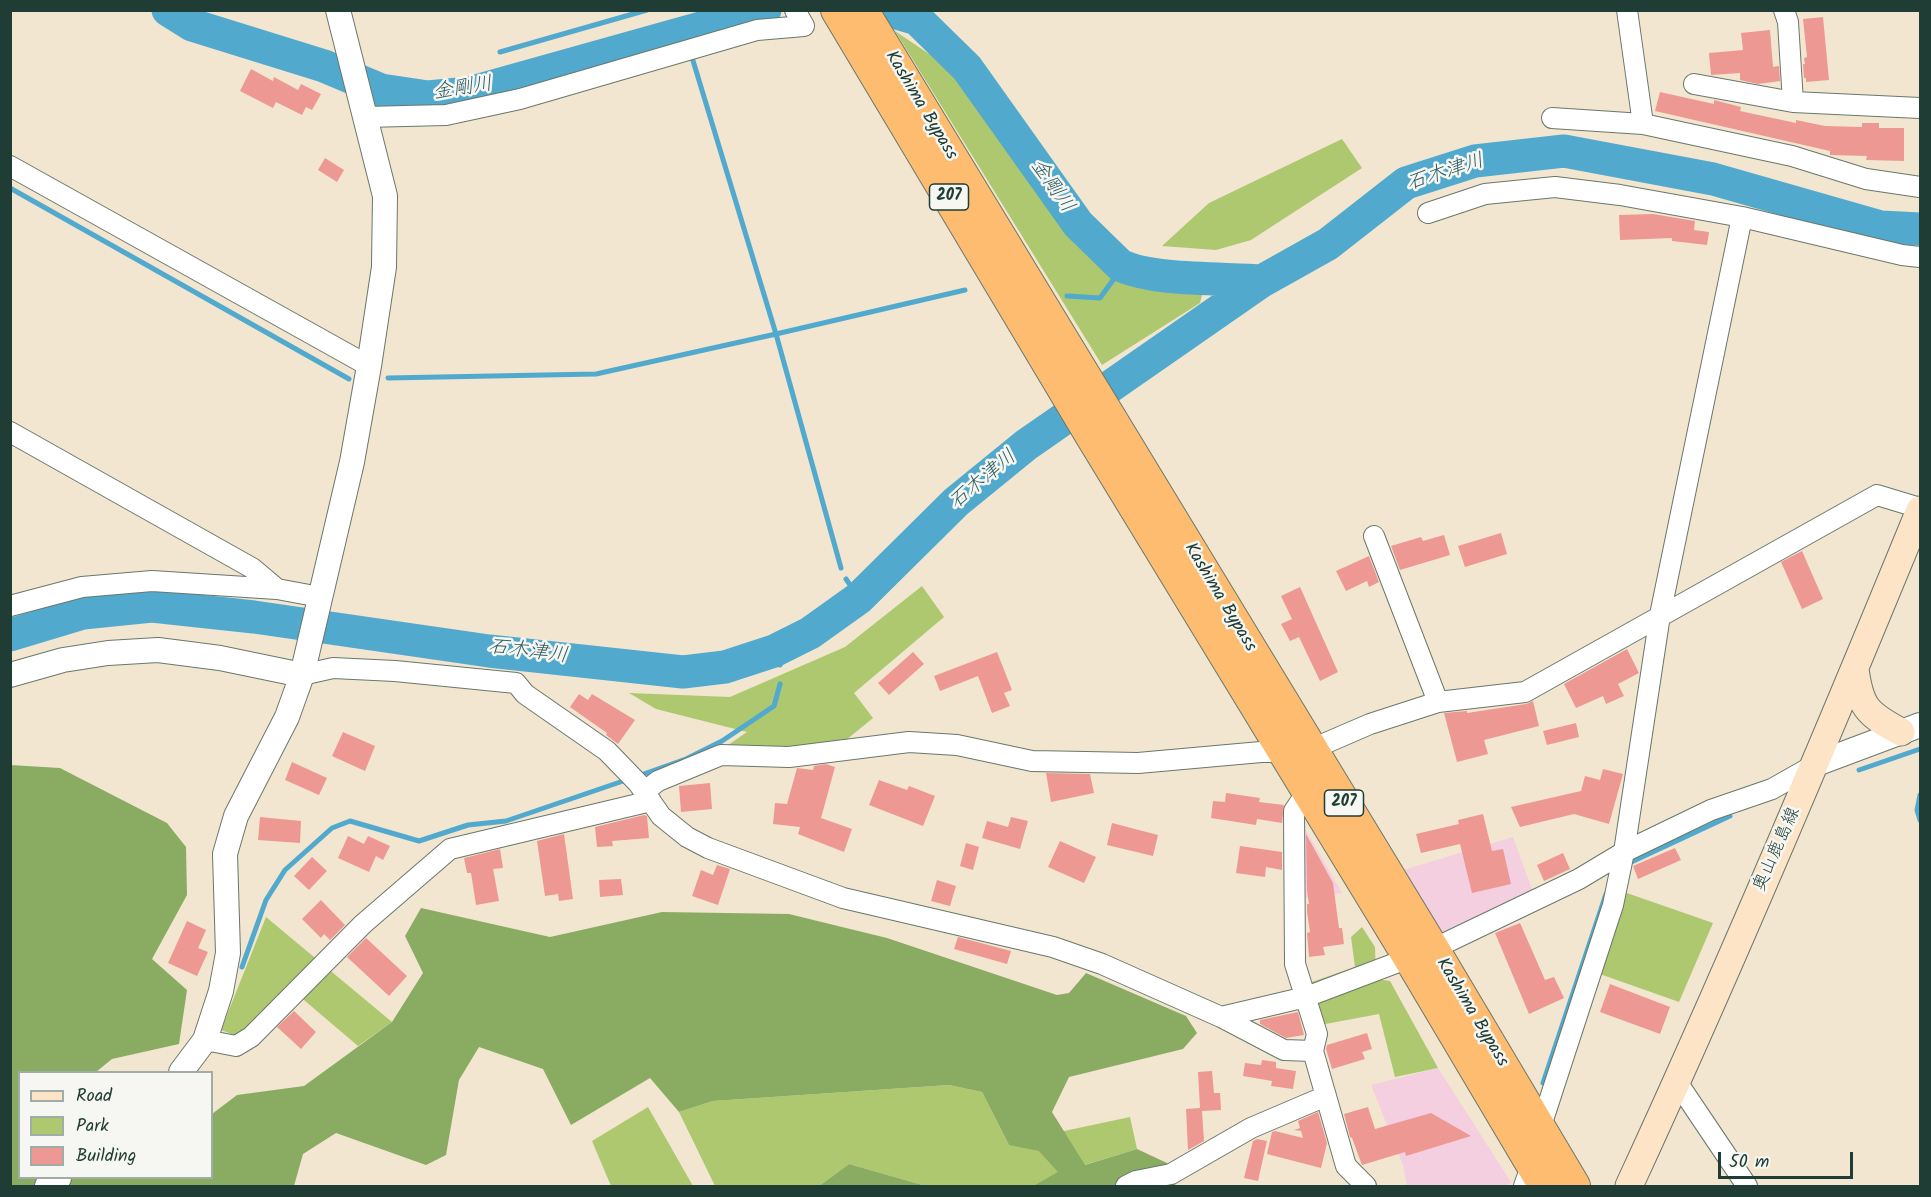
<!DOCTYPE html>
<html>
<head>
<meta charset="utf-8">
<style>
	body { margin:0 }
	#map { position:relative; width:1931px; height:1197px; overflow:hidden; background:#f2e6d0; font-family:Kalam,sans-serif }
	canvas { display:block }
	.frame { position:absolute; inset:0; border:12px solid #1f3d34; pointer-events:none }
	.legend { position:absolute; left:18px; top:1071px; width:195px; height:108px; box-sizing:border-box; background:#f6f6f2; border:2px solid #a0aca6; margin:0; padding:8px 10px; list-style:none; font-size:18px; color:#1f3d34 }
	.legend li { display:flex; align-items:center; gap:12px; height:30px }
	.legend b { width:30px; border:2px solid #a0aca6 }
	.scale { position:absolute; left:1718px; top:1152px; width:135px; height:27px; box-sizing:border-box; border:3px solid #1f3d34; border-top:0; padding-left:8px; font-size:18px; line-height:21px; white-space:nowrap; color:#1f3d34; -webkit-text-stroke:4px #f6f6f2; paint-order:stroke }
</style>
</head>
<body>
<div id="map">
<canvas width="1931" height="1197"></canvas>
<div class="frame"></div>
<ul class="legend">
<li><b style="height:8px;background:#fee4c6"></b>Road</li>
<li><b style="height:16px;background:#adc86f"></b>Park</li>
<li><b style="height:16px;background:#ee9894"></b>Building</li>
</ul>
<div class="scale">50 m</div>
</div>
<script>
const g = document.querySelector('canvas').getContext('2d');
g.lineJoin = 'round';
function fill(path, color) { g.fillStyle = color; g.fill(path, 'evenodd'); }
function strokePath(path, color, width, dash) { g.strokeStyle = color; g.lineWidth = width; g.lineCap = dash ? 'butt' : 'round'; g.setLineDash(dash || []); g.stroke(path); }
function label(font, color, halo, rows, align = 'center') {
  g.font = font + ' Kalam,"Klee One",sans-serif'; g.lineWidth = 5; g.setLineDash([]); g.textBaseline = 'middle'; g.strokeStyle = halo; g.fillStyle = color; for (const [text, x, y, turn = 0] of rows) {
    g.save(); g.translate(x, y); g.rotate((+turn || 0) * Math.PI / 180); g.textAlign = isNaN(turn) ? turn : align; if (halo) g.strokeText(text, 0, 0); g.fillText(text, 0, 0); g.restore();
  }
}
fill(new Path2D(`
	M1300,820L1342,893L1299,899Z
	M1513,837L1533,892L1441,935L1400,871Z
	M1438,1068L1511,1182L1507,1186H1407L1403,1165L1371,1085Z`), '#f3cfe0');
fill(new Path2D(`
	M895,31L947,66L1075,244L1114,278L1193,290L1202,295L1200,303L1102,365Z
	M1342,139L1362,168L1251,240L1216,250L1162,246L1209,203Z
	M922,586L944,617L854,693L873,718L840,745L715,754L747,732L656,709L629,693L730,697L845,647Z
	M1624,892L1713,923L1679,1002L1597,973Z
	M266,917L392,1022L358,1046L291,989L242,1038L221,1030Z
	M1362,927L1375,947L1376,979L1390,981L1438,1068L1395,1077L1379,1014L1320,1025L1306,984L1355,967L1351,937Z
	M949,1085L982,1092L1009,1145L1064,1131L1130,1117L1137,1149L1058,1173L1033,1186H926L849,1164L819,1186H715L679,1112L713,1101Z
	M648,1107L693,1186H611L592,1141Z`), '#adc86f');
fill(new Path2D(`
	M10,765L60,768L167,823L186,847L187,895L152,959L187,990L179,1044L112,1059L96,1072H20V1178H212V1114L237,1095L304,1086L392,1022L423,973L405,936L421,908L550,937L662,912L789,914L887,938L1057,995L1069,993L1086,973L1186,1016L1197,1033L1183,1049L1069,1077L1052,1112L1085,1165L1137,1149L1167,1163L1176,1186H1033L1058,1172L1039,1151L1009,1145L982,1092L949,1085L713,1101L679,1112L650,1078L571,1125L543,1069L479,1047L459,1080L446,1155L426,1165L336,1133L303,1154L294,1186H11Z
	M849,1164L926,1186H819Z`), '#8aac62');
strokePath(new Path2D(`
	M688,44V32
	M500,52L647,10
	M691,54L776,334L841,568
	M10,188L349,379
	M1067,296L1100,298L1116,276L1120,265
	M388,378L596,374L776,334L965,290
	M846,579L859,598
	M774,651L780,665
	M1859,770L1920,749
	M638,776L686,759L722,741L774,706L780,684
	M1920,795L1917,810L1920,820
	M1627,864L1730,816
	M242,967L266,900L285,870L332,828L350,821L419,841L468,825L506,821L629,779
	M1543,1083L1606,894`), '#51a9ce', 5);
strokePath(new Path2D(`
	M168,10L192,25L324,66L381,90L428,97L469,93L765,10
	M886,10L917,19L967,68L1078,224L1120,265C1152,281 1224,278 1262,281
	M10,635L83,613L152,606L254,617L489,651L683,672L725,667L774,651L810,633L859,598L956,502L1026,445L1262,281L1328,244L1406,183L1475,161L1564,151L1713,179L1881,227L1920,229`), '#51a9ce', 33);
fill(new Path2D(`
	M1823,17L1829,80L1806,82V78H1804L1803,64H1805L1804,58L1807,57L1803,19Z
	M1770,30L1773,67L1779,66L1780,81L1758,84L1740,80V73L1711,75L1709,53L1743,50L1741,33Z
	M251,69L273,81L274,77L298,90L301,84L321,94L312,110L306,107L302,115L276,102L273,108L240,91Z
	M1660,92L1714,104V100L1741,107L1740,111L1796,123V120L1825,126L1862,127V123H1879V128H1904V161L1866,160L1867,156L1830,155V151L1655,111Z
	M325,158L344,170L337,182L318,170Z
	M1653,214L1695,221L1694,230L1709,232L1707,245L1672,241V238L1620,240L1619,215Z
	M1501,533L1507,554L1465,567L1458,546Z
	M1444,535L1450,555L1400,570L1391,546L1421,537L1423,541Z
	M1802,551L1823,599L1802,609L1781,562Z
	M1369,556L1379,582L1369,587L1367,581L1346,591L1336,571Z
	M1300,587L1338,672L1320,681L1299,637L1290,641L1281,624L1292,619L1281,596Z
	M1627,649L1639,673L1618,684L1624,696L1606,704L1603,696L1576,708L1564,684Z
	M913,652L924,664L889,695L878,683Z
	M997,652L1012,690L1004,693L1010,706L992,713L978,676L940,691L934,676Z
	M579,694L588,700L592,694L635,720L618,744L606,735L607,733L570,707Z
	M1533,701L1539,726L1484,740L1488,754L1457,762L1444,713L1467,711V713L1526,704Z
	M1576,723L1579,737L1547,745L1543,731Z
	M343,732L375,746L365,771L332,756Z
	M292,762L327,778L319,795L285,780Z
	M826,764L835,767L821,818L852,829L844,852L798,834L800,827L773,824L775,803L787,804L797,768L813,770L814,766Z
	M1603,769L1623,774L1609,824L1574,814L1520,827L1511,807L1581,791L1585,776L1600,780Z
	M1046,773L1090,774L1094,793L1051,802Z
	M879,780L907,790L909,786L935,796L923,826L869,805Z
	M710,783L712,809L681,812L679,786Z
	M1226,793L1260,798L1259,802L1284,805L1282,823L1257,819L1256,825L1211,818L1213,801L1225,802Z
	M1483,814L1492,851L1503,849L1511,884L1472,893L1460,844L1421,853L1416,834L1459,824L1458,820Z
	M644,815L647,816L649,838L612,841L613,846L597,847L595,827Z
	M260,817L301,821L300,843L258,840Z
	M1011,817L1028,821L1020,849L982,838L987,821L1008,827Z
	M1112,823L1158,835L1153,856L1107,845Z
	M564,834L573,899L559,901L558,894L545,896L537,841Z
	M1306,834L1333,883L1339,928H1342L1344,944L1323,947L1325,955L1309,957L1307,933L1310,932L1307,912V904H1309L1307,890Z
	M348,836L364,844L368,836L390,846L383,860L376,856L369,872L338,858Z
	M1060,841L1096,857L1084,883L1048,867Z
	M966,843L979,847L973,870L960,866Z
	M1240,846L1282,852V870L1266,867L1265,877L1236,873Z
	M1675,848L1681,860L1638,879L1633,866Z
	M500,849L503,868L493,869L499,901L476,905L471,873H467L464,858Z
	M1563,853L1570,869L1544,881L1537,865Z
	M312,857L327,871L309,890L294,876Z
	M717,865L730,869L718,905L692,896L701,870L713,875Z
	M621,879L623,895L600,897L599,880Z
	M937,880L956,886L950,906L931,901Z
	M321,900L345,925L330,940L324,934L321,938L302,919Z
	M187,921L206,930L198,948L208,952L197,976L168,963Z
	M1520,923L1545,980L1554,977L1564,998L1529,1014L1495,933Z
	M958,937L1011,951L1007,964L954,949Z
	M366,938L407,976L389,996L347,957Z
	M1610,984L1670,1007L1660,1034L1600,1012Z
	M294,1011L316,1032L301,1049L277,1027Z
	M1298,1012L1304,1035L1286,1038L1260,1024V1020Z
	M1367,1033L1372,1049L1362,1052L1365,1059L1332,1069L1326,1049L1327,1045Z
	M1262,1060L1276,1062V1068L1296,1071L1293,1089L1271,1086L1272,1081L1243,1076L1245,1063L1261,1065Z
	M1212,1071L1214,1093H1220L1221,1110L1202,1111L1204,1141L1188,1150L1186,1109L1200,1108L1198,1072Z
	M1368,1107L1375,1129L1431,1113L1471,1136L1406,1156L1405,1152L1362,1165L1352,1138L1350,1137L1344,1114Z
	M1318,1112L1327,1143L1321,1168L1267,1154L1272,1132L1275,1131L1303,1138L1301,1131L1294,1130L1300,1128L1298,1121Z
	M1257,1139L1267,1141L1258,1181L1244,1178L1253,1141Z`), '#ee9894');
const minor = new Path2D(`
	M1627,10L1643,124
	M1784,10L1788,22L1793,102
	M1694,84L1793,102L1920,108
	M365,117L446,115L520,99L757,30L804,26L795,10
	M1552,118L1643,124L1792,156L1866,179L1920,187
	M10,166L369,366
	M1428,213L1485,194L1555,187L1620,195L1742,217L1902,255L1920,257
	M10,432L252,568L277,589L320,597
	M1374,536L1438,702
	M10,606L82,587L152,581L277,589
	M302,675L333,668L395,671L516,683L525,694L607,751L638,783L661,816L687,837L708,848L843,898L1053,947L1102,964L1221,1017L1306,997L1433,949L1579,879L1624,852L1711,810L1772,789L1816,764
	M1312,749L1370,724L1438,702L1525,692L1877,495L1920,508
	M1308,790L1294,811L1295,964L1317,1034L1313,1051L1346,1166L1366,1186
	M645,791L658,781L721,755L789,757L909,742L957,745L1032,761L1138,763L1261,752H1284
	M1221,1017L1284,1050L1313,1051
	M205,1040L236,1046L251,1037L363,924L450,849L651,801
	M1677,1082L1747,1186
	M1540,1129L1613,905L1624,852L1660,615L1742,217
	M1126,1186L1136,1181L1171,1174L1251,1128L1326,1096
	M1524,1186L1532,1164`);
const tertiary = new Path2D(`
	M10,675L63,660L108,653L158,650L220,658L302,675
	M1816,764L1920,725
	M181,1072L205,1040L221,991L228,953L225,854L236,816L287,717L302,675L352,462L369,366L384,267L385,196L338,10
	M47,1186L59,1178`);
const secondary = new Path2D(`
	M1855,669C1860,707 1867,714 1901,732
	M1629,1186C1732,963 1827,737 1920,510`);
const trunk = new Path2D(`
	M837,10L1091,435L1409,957L1545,1186
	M862,10L1433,949L1574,1186`);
strokePath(minor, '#69786b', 22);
strokePath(tertiary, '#69786b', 26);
strokePath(secondary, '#69786b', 29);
strokePath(trunk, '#69786b', 34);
strokePath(minor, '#fff', 20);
strokePath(tertiary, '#fff', 24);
strokePath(secondary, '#fee4c6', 27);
strokePath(trunk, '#fdbc70', 32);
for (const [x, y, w] of [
	[949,197,39],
	[1344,803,39]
]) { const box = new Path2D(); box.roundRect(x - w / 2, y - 13, w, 26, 4.5); g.fillStyle = '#f6f6f2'; g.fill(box); strokePath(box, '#1f3d34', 1.5); }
label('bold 16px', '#1f3d34', null, [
	["207",949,197],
	["207",1344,803]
]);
label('18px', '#1f3d34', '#f6f6f2', [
	["Kashima Bypass",920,106,59],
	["Kashima Bypass",1219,598,59],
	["奥山鹿島線",1778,850,-66],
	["Kashima Bypass",1471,1013,59]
]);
label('italic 20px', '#2e5d62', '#f6f6f2', [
	["金剛川",463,90,-9],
	["石木津川",1446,174,-18],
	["金剛川",1051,187,55],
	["石木津川",984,481,-40],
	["石木津川",528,653,7]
]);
</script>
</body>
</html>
